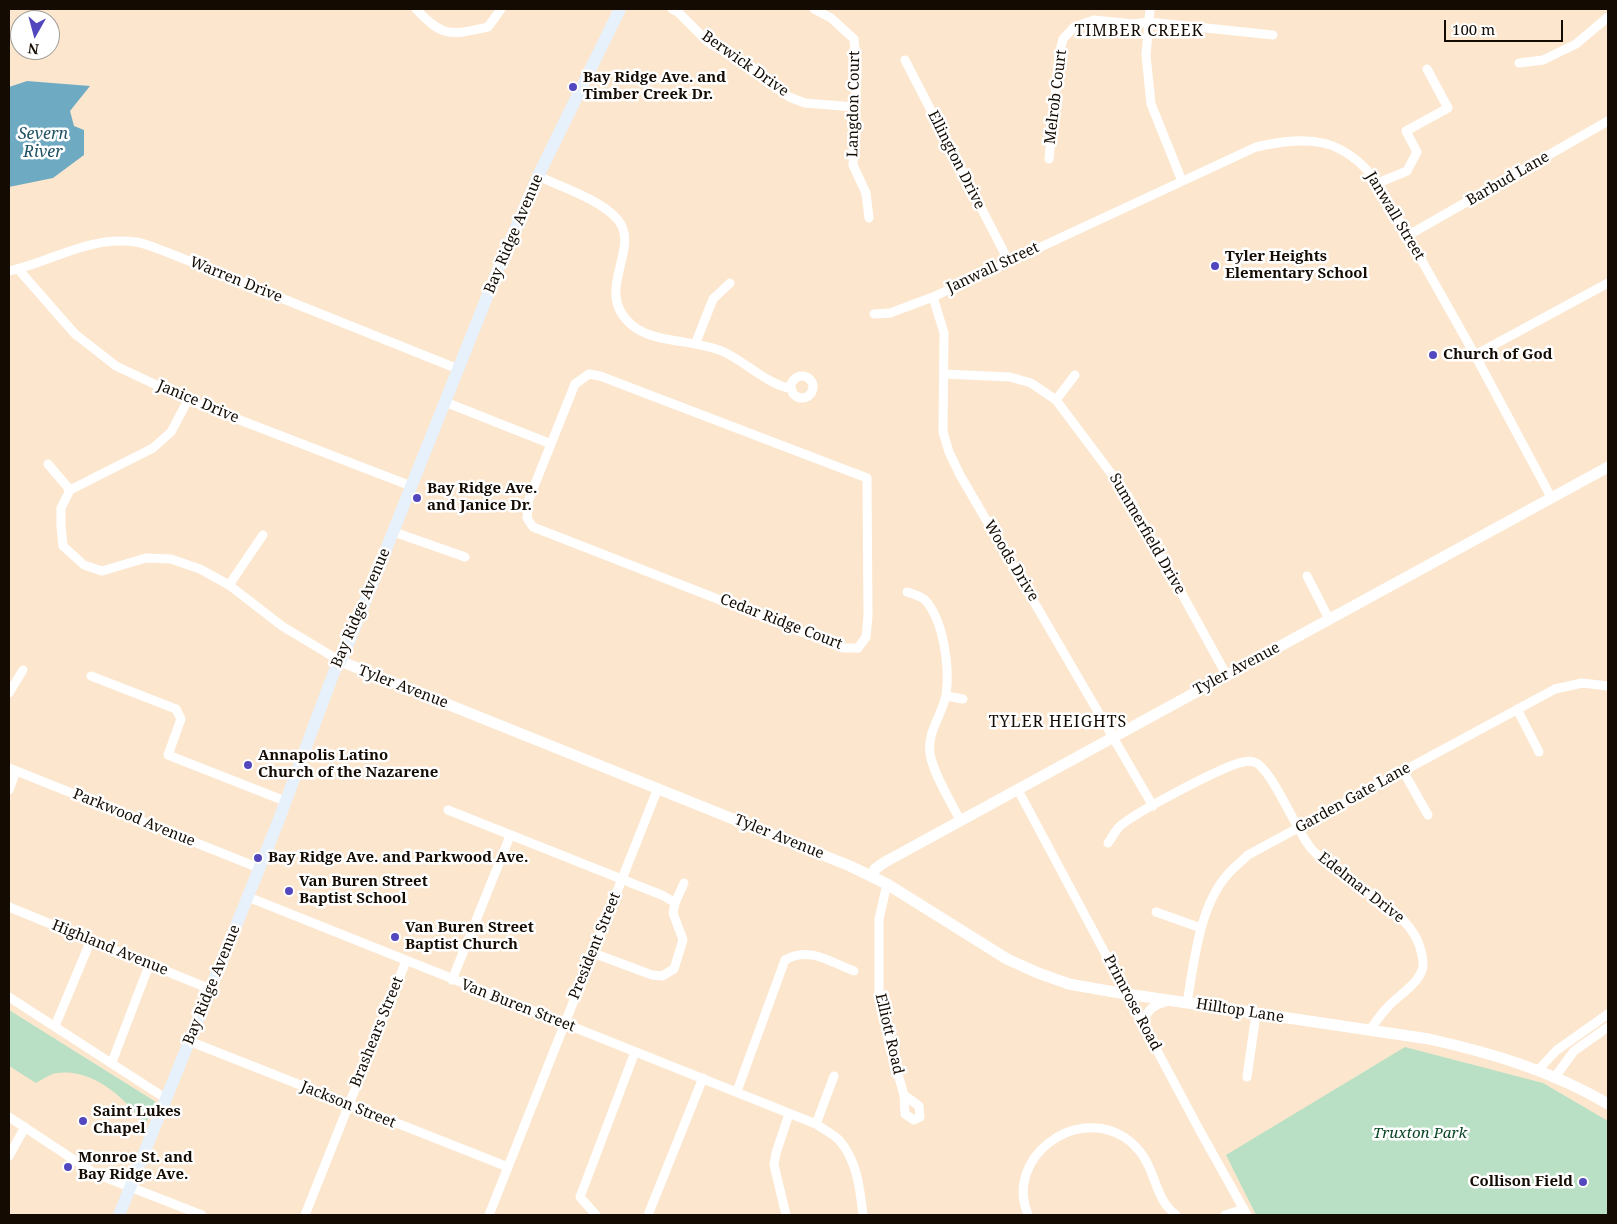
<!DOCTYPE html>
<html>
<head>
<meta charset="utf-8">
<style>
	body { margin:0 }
	#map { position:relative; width:1617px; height:1224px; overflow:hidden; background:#fce7ce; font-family:"Noto Serif",serif }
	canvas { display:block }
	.frame { position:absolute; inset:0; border:10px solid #140c03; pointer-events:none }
	.north { position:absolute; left:10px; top:10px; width:50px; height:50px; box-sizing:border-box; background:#fff; border:1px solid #a19e9a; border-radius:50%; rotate:187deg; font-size:14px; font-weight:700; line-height:20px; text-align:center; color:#140c03 }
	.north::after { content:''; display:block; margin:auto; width:18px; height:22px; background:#5247be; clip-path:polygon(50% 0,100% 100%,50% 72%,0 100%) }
	.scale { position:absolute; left:1444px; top:20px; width:119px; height:22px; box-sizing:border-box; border:2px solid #140c03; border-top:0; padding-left:6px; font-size:15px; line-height:18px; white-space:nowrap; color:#140c03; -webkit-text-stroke:4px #fff; paint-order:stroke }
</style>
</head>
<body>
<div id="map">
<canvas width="1617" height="1224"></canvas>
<div class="frame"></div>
<div class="north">N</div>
<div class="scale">100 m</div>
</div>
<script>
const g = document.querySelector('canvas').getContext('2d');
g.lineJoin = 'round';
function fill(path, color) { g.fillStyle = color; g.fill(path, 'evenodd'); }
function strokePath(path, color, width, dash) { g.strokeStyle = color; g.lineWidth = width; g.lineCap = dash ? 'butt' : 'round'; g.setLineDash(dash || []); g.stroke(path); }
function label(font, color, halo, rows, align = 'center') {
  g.font = font + ' "Noto Serif",serif'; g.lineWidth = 5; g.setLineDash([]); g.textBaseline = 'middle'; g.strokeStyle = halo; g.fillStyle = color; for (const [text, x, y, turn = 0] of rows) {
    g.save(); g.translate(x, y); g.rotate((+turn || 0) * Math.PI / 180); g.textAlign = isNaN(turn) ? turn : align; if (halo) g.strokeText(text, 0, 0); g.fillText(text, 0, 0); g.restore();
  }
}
fill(new Path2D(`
	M9,1010L156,1102L145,1125C125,1098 93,1068 57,1073C50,1074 42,1080 36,1083L9,1066Z
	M1405,1047L1543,1083L1608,1121V1215H1256L1226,1155Z`), '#b9e0c4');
fill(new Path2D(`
	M27,81L90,86L70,111L74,126L84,130V155L53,178L9,187V87Z`), '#6eabc3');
strokePath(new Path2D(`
	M416,9C443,38 451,35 488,27L501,9
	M672,9L678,12L708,42L744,63L789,97L805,103L854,107
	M814,9L831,18L854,39L857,70L853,165L866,193L869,218
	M1150,9L1146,55L1151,104L1182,181
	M905,60L1008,260
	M1519,63L1543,60L1576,44L1608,17
	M1049,159L1059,55L1063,39L1074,27L1094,20L1133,24L1149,22L1273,35
	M538,176C561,187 602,200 618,220C642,250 591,292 633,326C655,344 697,339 724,352C744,361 770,386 790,388
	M1378,183L1407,171L1417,152L1406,131L1448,108L1427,69
	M1407,236L1608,121
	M18,269L75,334L116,366L188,400L411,486
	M9,271C51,262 90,235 136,242C147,244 158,249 169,253L458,369
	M933,297L944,333L943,432L949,452L960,475L1153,806
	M874,314L890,313L933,297L1256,147C1310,135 1343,137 1378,183L1475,355L1551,497
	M696,342L713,299L730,283
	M1475,355L1608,283
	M589,374L600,376L867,478L868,616L866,637L858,648H843L533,527L527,518L529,499L575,384Z
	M944,374L1010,377L1031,383L1056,400L1128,496L1226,674
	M791 387a11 11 0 1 1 22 0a11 11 0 1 1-22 0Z
	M188,400L171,432L153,448L70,490L61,508V526L63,546L84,565L102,571L146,558L171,559L200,569L229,585L282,626L340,661
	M1056,400L1075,375
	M445,402L551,444
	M48,464L70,490
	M394,532L465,557
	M1307,576L1329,619
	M229,585L263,535
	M907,592C913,594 921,596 925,600C944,621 950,668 946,695C942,716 927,731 930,754C933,773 951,802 960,820
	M91,676L176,709L181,719L168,755L285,801
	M9,693L23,670
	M946,696L963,699
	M1517,709L1539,752
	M9,768L259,868
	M1403,771L1428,815
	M9,790L16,771
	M1018,790L1200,1131L1247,1215
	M448,810L664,896L675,903L673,913L683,940L674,969L662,976L652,975L593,953
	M1108,843C1112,838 1115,831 1119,827C1134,813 1223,766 1243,762C1247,761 1251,761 1254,762C1271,767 1296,830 1310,847C1342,886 1420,906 1423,963C1424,982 1396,996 1386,1009C1380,1015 1375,1023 1370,1030
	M887,884L879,919V995L890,1047L904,1095L905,1114L914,1120L920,1117L919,1106L904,1095
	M248,897L816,1124C823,1129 833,1134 839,1140C857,1160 860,1189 863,1215
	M675,903L684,883
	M9,907L210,989
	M1156,912L1201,928
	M452,980L510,836
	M9,997L165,1098
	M1187,1003C1194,963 1199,906 1228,874C1234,867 1242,861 1248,855L1555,689L1582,683L1608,686
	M1144,1024C1145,1009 1155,1005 1168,1001
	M55,1026L91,940
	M189,1041L508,1167
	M112,1062L150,963
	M1538,1070L1557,1050L1608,1014
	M1247,1077L1256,1014
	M1555,1077L1574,1051L1608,1027
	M737,1091L785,960C809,946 830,962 854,971
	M9,1117L94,1173L202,1215
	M816,1124L834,1076
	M9,1156L25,1127
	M305,1215L406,961
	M489,1215L658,788
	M596,1215L580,1197L635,1052
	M648,1215L703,1078
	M786,1215L774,1165L776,1153L789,1114
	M1028,1215C1004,1158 1075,1106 1124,1137C1159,1160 1150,1196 1176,1215
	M1225,1215L1244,1209`), '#fff', 9);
strokePath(new Path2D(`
	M340,661L850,866L887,884L1007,959L1038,973L1069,984L1114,992L1429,1039C1492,1053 1552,1071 1608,1104
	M872,877L875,869L885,862L1608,467`), '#fff', 11);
strokePath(new Path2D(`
	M119,1215L278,822L334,672L345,652L501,262L538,176L620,9`), '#e7f1fc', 12);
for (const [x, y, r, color] of [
	[573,87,5,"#5247be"],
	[1215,266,5,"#5247be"],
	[1433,355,5,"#5247be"],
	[417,498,5,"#5247be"],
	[248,765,5,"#5247be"],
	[258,858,5,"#5247be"],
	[289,891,5,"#5247be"],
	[395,937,5,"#5247be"],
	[83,1121,5,"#5247be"],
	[68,1167,5,"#5247be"],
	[1583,1182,5,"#5247be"]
]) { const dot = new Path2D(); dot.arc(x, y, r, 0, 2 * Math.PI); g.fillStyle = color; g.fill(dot); strokePath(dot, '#fff', 2); }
label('15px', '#140c03', '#fff', [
	["Berwick Drive",745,64,35],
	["Melrob Court",1056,97,-83],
	["Langdon Court",854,104,-89],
	["Ellington Drive",956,160,63],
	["Barbud Lane",1508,179,-30],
	["Janwall Street",1395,216,59],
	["Bay Ridge Avenue",514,234,-67],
	["Janwall Street",993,268,-25],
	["Warren Drive",236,280,22],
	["Janice Drive",198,402,23],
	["Summerfield Drive",1147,534,60],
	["Woods Drive",1011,561,59],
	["Bay Ridge Avenue",361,608,-67],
	["Cedar Ridge Court",781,622,21],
	["Tyler Avenue",1237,669,-28],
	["Tyler Avenue",403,687,21],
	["Garden Gate Lane",1353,798,-29],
	["Parkwood Avenue",134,818,22],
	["Tyler Avenue",779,837,22],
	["Edelmar Drive",1361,888,38],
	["President Street",595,946,-68],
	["Highland Avenue",110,948,22],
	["Bay Ridge Avenue",212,985,-68],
	["Primrose Road",1132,1003,62],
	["Van Buren Street",518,1006,21],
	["Hilltop Lane",1240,1011,9],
	["Brashears Street",377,1032,-68],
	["Elliott Road",889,1034,77],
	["Jackson Street",348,1105,22]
]);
label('bold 15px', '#140c03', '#fff', [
	["Bay Ridge Ave. and",583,78],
	["Timber Creek Dr.",583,95],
	["Tyler Heights",1225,257],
	["Elementary School",1225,274],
	["Church of God",1443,355],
	["Bay Ridge Ave.",427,489],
	["and Janice Dr.",427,506],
	["Annapolis Latino",258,756],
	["Church of the Nazarene",258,773],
	["Bay Ridge Ave. and Parkwood Ave.",268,858],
	["Van Buren Street",299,882],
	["Baptist School",299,899],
	["Van Buren Street",405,928],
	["Baptist Church",405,945],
	["Saint Lukes",93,1112],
	["Chapel",93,1129],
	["Monroe St. and",78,1158],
	["Bay Ridge Ave.",78,1175],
	["Collison Field",1573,1182,"right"]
], 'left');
label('italic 15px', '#0a4525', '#fff', [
	["Truxton Park",1420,1134]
]);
g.letterSpacing = '1px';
label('16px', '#140c03', '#fff', [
	["TIMBER CREEK",1139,31],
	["TYLER HEIGHTS",1058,722]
]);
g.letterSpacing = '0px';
label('italic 16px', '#1e5062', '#fff', [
	["Severn",43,134],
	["River",43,152]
]);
</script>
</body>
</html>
